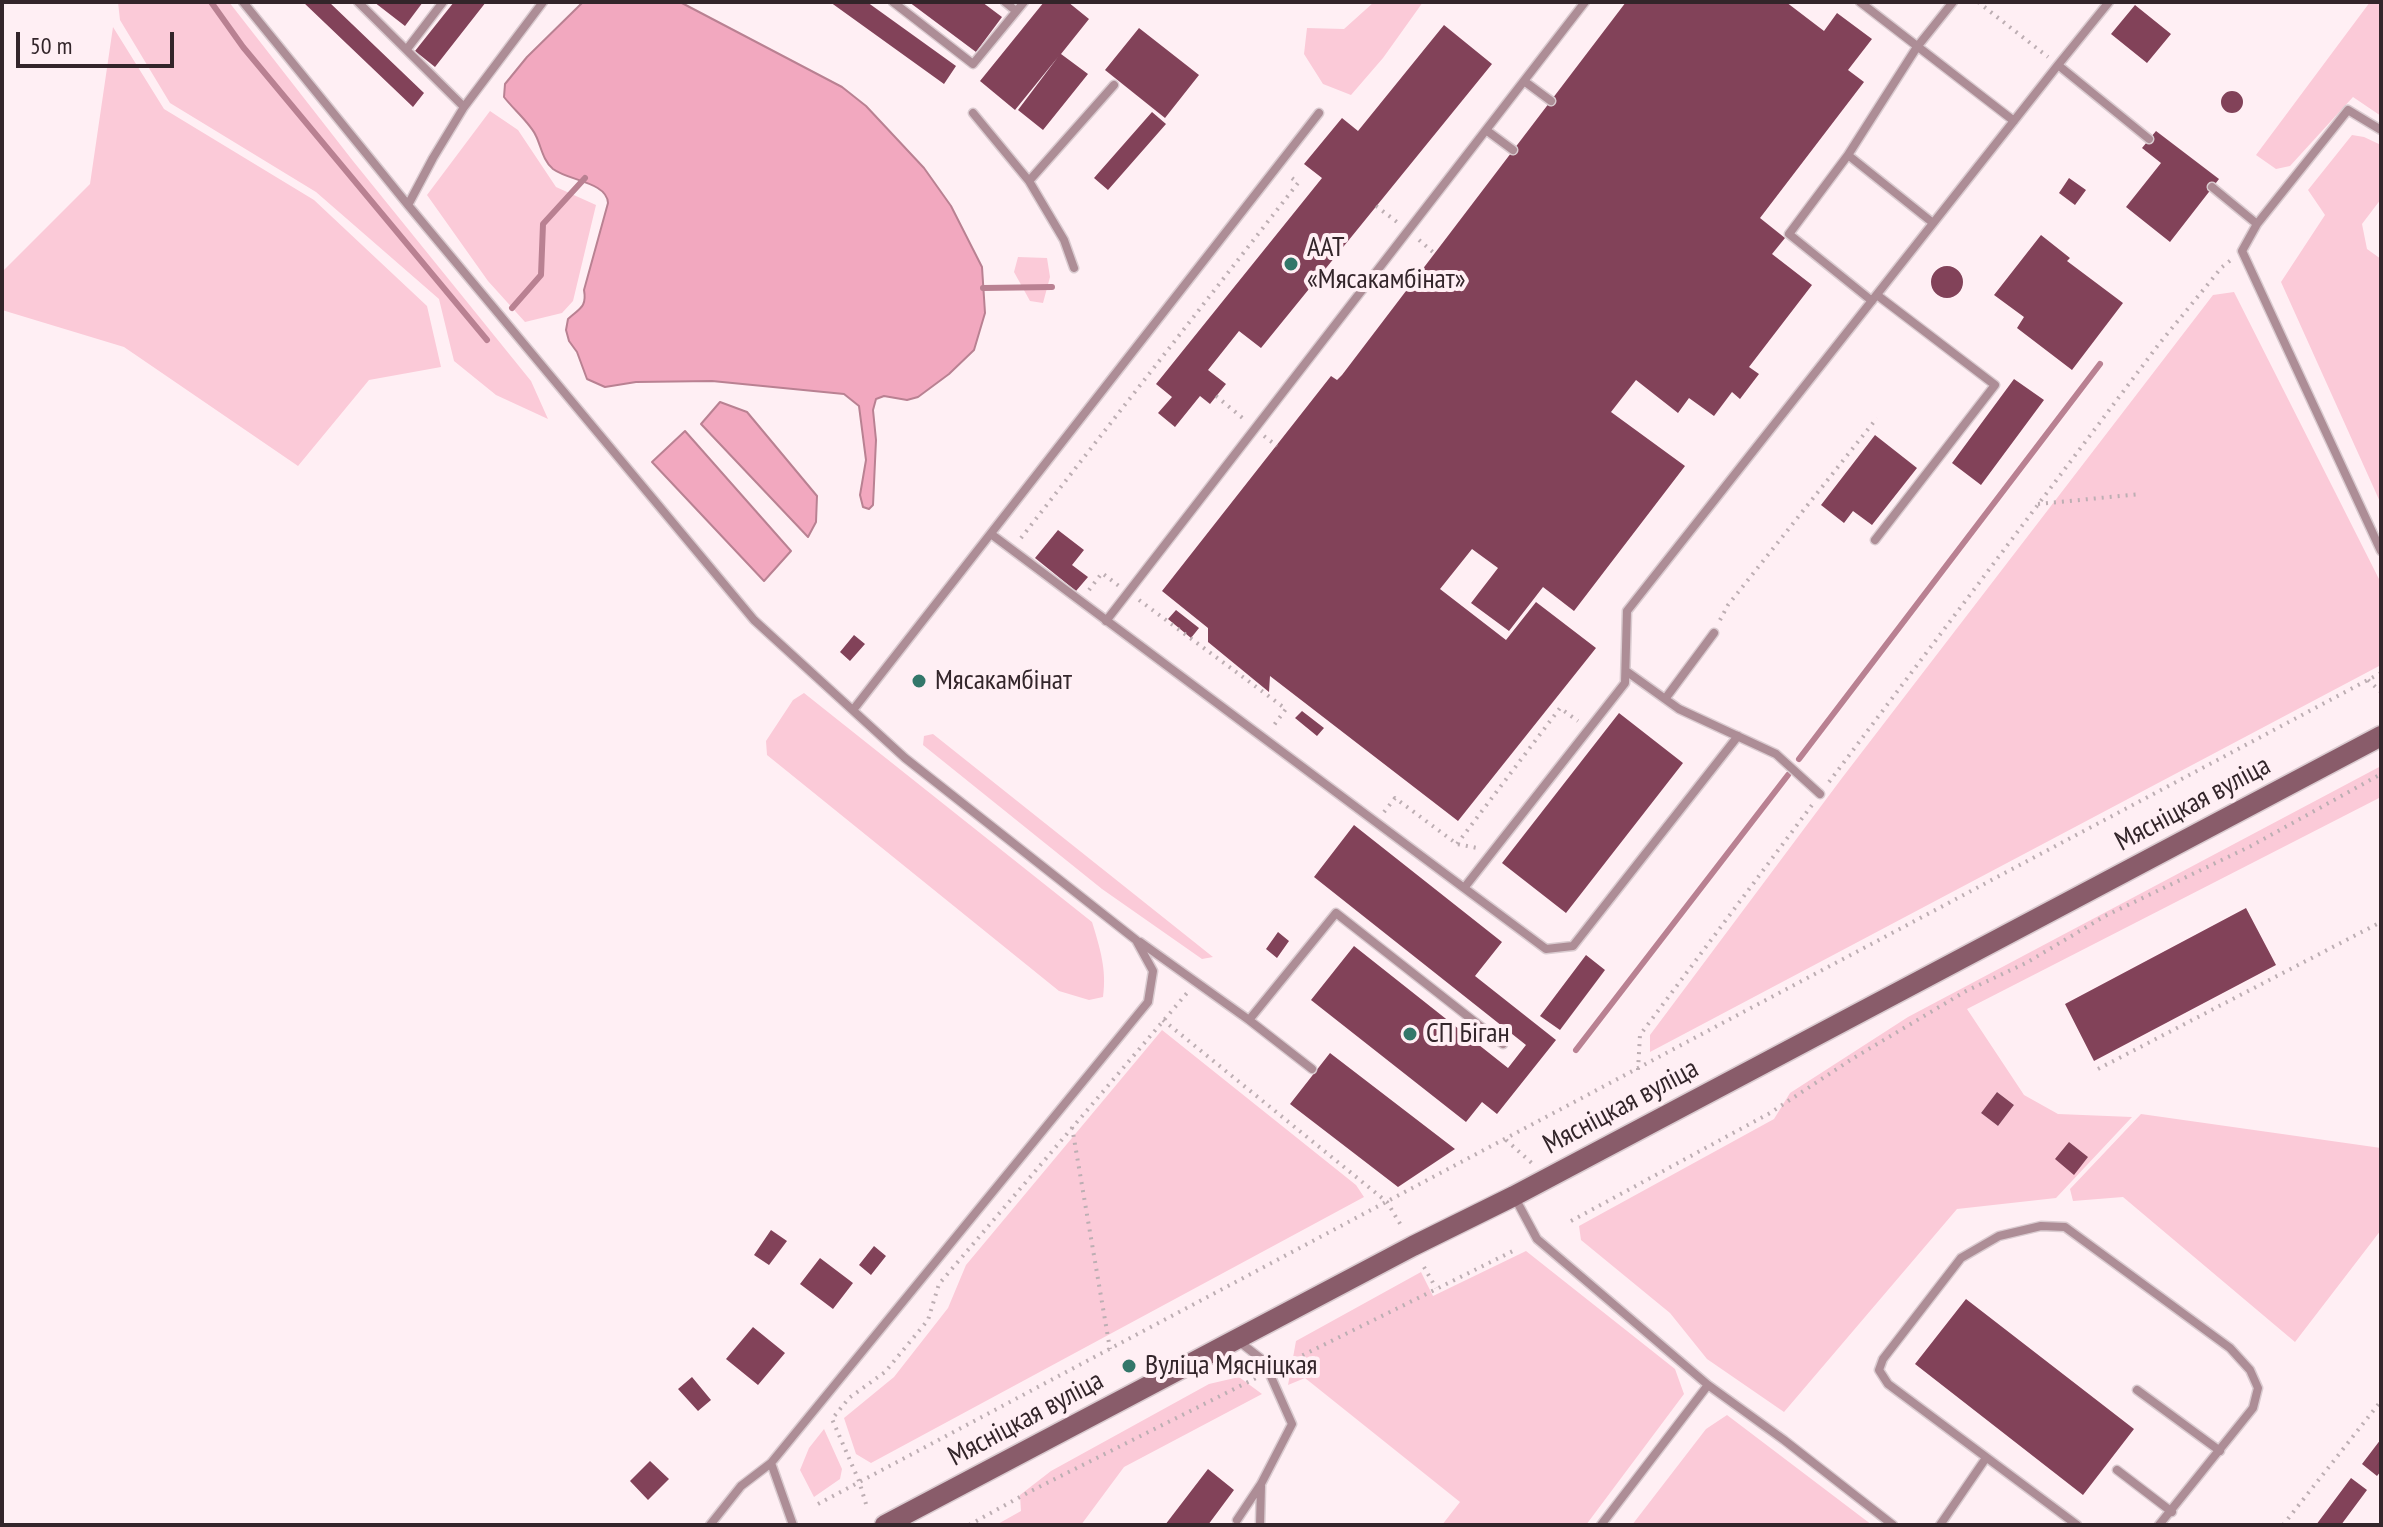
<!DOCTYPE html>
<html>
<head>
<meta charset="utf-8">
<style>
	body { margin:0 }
	#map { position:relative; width:2383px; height:1527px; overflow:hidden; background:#ffeff4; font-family:"PT Sans Narrow",sans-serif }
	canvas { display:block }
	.frame { position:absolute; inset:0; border:4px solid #33252a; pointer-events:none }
	.scale { position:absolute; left:16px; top:32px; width:158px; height:36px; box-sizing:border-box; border:4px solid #33252a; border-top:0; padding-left:10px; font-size:24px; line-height:28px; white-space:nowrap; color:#33252a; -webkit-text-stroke:6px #ffeff4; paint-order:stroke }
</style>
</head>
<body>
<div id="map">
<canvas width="2383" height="1527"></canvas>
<div class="frame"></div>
<div class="scale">50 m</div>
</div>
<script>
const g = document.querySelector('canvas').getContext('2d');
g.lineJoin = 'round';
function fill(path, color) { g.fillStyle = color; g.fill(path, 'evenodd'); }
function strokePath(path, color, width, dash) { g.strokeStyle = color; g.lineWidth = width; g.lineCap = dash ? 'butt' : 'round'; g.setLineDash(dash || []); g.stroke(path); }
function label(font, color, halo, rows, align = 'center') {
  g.font = font + ' "PT Sans Narrow",sans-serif'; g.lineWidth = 8; g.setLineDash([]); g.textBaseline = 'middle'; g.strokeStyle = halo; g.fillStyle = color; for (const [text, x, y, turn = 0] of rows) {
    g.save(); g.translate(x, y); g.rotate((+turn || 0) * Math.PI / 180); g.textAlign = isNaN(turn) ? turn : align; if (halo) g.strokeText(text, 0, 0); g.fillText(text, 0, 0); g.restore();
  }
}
fill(new Path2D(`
	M118,2H229L353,161L531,381L548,419L496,395L454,361L439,299L316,192L170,103L120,20Z
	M1374,2H1423L1383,58L1351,95L1323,84L1304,54L1307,28L1344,29Z
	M2370,2H2381V116L2353,97L2290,166L2276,169L2256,155Z
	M113,27L164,109L314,200L427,306L441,367L369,380L298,466L124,347L2,310V272L90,184Z
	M490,111L518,130L556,187L596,205L573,301L562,313L525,322L488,281L427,195Z
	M2352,135L2364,137L2381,145V199L2362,224L2367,249L2381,259V504L2281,282L2325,215L2308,190Z
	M1018,257L1047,258L1050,277L1043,303L1030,301L1014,272Z
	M2234,292L2381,583V665L1650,1052V1035L1842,778L2213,295Z
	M804,693L1092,922C1100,948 1107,970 1103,997L1089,1000L1059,991L767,755L766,741L793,700Z
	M933,734L1213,957L1202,959L1102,889L923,745L924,736Z
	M2381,766V797L1967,1009L2024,1095L2058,1114L2132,1117L2056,1198L1957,1209L1784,1412L1707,1359L1670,1313L1581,1240L1579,1226L1774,1119L1790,1093L1908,1017ZM1997,1092L2014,1105L1998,1126L1981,1113Z
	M1162,1030L1356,1185L1364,1197L871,1463L856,1454L844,1418L894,1377L948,1308L966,1265Z
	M2141,1114L2381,1148V1230L2295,1342L2123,1197L2073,1201L2070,1189Z
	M1526,1251L1675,1369L1684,1394L1586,1525H1442L1460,1502L1305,1378L1288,1385L1296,1341L1421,1272L1433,1296Z
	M1239,1377L1262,1394L1124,1467L1081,1525H996L1021,1511L1020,1495L1051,1471L1209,1384Z
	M1727,1415L1872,1525H1632L1706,1429Z
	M824,1429L842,1469L840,1479L814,1497L800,1470L809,1448Z`), '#fbcad8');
const water = new Path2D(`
	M583,2H680L842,87L866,106L924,168L951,206L982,267L985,313L974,350L949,374L918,397L907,400L884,396L876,399L873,410L876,440L873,505L869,509L863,507L860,495L866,460L859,406L844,394L712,381L636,382L605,387L587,379L577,352L569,341L566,330L568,319C580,308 587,307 584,290L608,203C607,182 569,181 553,169C543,161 541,146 536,136C531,124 513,109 504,97L505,84L527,57Z
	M720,402L747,412L817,496L816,522L808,537L701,424Z
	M685,431L791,551L764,581L652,462Z`);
fill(water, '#f2a8bf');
strokePath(water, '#b98192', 2);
strokePath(new Path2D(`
	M211,2L243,47L487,340
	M983,288L1052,287
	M512,308L541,275L543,224L585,178
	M1799,759L2100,364
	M1576,1050L1788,775`), '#b98192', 6);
fill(new Path2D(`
	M303,2H329L424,93L413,107Z
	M374,2H423L405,26Z
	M454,2H486L435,67L415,51Z
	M830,2H867L956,66L944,84Z
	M909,2H982L1002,17L976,52Z
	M1044,2H1068L1089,19L1061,54L1088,74L1043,130L1018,110L1058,57L1015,110L980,81Z
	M1626,2H1786L1824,31L1837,13L1872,39L1848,70L1864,82L1760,218L1785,238L1772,254L1812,285L1749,367L1759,374L1740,399L1732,392L1714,416L1689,398L1678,413L1636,380L1611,412L1685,466L1574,611L1543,587L1509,631L1471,603L1498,568L1472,549L1440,589L1506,640L1536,602L1596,648L1458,821L1270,676L1269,692L1208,642V628L1162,591L1331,376L1337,380L1342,375Z
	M2135,5L2171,34L2147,63L2111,34Z
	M1444,25L1492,64L1261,348L1239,331L1208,370L1226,384L1210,404L1200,396L1175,427L1158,413L1172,397L1156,384L1322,178L1304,164L1342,118L1358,131Z
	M1139,28L1199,75L1165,118L1105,70Z
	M2221 102a11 11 0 1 1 22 0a11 11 0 1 1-22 0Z
	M1152,112L1166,124L1108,190L1094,178Z
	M2156,131L2219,179L2170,242L2126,207L2161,163L2142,148Z
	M2069,178L2086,190L2075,205L2059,193Z
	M2041,235L2070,258L2067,261L2123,303L2072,370L2017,328L2024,317L1994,295Z
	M1931 282a16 16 0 1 1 32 0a16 16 0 1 1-32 0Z
	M2014,379L2044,400L1981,485L1952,463Z
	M1875,435L1917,468L1872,525L1853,511L1844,523L1821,505Z
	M1058,530L1084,550L1072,565L1088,577L1076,591L1035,558Z
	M1176,610L1199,628L1191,638L1168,619Z
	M854,635L865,644L850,661L840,652Z
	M1302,711L1324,728L1317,736L1295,718Z
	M1619,713L1683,763L1566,913L1502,863Z
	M1354,825L1502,942L1475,976L1556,1040L1497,1114L1482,1102L1466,1122L1311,1000L1354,946L1508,1068L1526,1045L1314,877Z
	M2246,908L2276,965L2094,1061L2065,1004Z
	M1278,932L1289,941L1277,958L1266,949Z
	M1586,955L1605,970L1560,1030L1540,1016Z
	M1330,1053L1455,1149L1398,1187L1290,1104Z
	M1997,1092L2014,1105L1998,1126L1981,1113Z
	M2069,1142L2088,1157L2074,1175L2055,1159Z
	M771,1230L787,1241L769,1265L754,1255Z
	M874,1246L886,1256L871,1275L859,1265Z
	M820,1258L853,1283L833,1309L800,1284Z
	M1966,1299L2134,1429L2083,1495L1915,1364Z
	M753,1327L785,1353L758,1385L726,1359Z
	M692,1377L711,1400L698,1411L678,1389Z
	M2381,1439V1471L2377,1476L2362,1464Z
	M650,1461L669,1479L648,1500L630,1481Z
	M1208,1469L1234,1490L1208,1525H1165Z
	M2351,1478L2367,1490L2341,1525H2316Z`), '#824259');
const service = new Path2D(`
	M243,2L408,205L754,620L905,758L1136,940L1153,971L1148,1002L771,1463L793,1525
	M358,2L464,107
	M893,2L973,64L1024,2
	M1005,2L1016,11
	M1860,2L2014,121
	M2109,2L2058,65L2149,139
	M407,49L443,2
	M1524,81L1551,101
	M973,113L1029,181
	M1486,130L1513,150
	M2381,130L2348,110L2257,224L2242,251L2381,551
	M1848,155L1917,47L1953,2
	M2212,187L2257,224
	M408,205L433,158L464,107L543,2
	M1074,268L1064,240L1029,181L1114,85
	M1872,301L1789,234L1848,155L1933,223
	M991,534L1464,888L1625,683L1627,611L2058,65
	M1875,540L1995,385L1877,295
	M1106,621L1585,2
	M1626,671L1679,709L1776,754L1820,794
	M1665,699L1714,633
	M853,710L1319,113
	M1464,888L1546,949L1573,946L1738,736
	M1140,942L1249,1020L1312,1069
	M1249,1020L1336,913L1503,1044
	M1515,1198L1537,1239L1708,1385L1784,1440L1893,1525
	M1237,1340L1264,1361L1292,1424L1261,1484L1237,1520
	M2137,1390L2220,1451
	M2117,1470L2172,1512
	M710,1525L741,1486L771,1463
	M1260,1525L1261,1486
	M1601,1525L1708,1385
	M1940,1525L1986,1458
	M2077,1525L1888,1384L1879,1370L1883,1359L1961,1258L1999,1236L2041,1226L2065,1227L2230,1348L2250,1370L2258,1388L2253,1408L2159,1525`);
const secondary = new Path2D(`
	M885,1525L1413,1246L1514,1196L2381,736`);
strokePath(service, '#dacbd0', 11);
strokePath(secondary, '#dacbd0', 23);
strokePath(new Path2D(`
	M1978,2L2048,57
	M1376,206L1397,222
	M1419,240L1434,253
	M1216,396L1245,420
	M1264,436L1277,446
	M2038,504L2141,494
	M1021,538L1298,183L1288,175
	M1089,590L1102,573L1119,586
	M1139,600L1286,709L1271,729
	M1720,620L1728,605L1877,418
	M2368,680L2381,692
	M1829,782L2159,344L2222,267L2231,260
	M1384,812L1395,798L1457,844L1477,848
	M1457,844L1560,708L1578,721
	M1163,1020L1387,1202L1402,1227
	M2098,1069L2381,922
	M1638,1070L1640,1035L1812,805
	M1072,1127L1110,1349
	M1506,1140L1534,1165
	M1571,1221L1770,1113L1852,1059L1966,991L2026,963L2105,916L2251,846L2381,774
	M1424,1267L1436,1288
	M1281,1366L1517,1249
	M818,1504L2381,673
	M866,1504L859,1481L832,1419L849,1398L885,1372L928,1320L939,1284L1187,993
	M969,1525L1029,1492L1256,1378
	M2283,1525L2381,1401`), '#bdaeb3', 4, [2, 6]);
strokePath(service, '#ad8d96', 8);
strokePath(secondary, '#895c6a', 20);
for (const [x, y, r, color] of [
	[1291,264,8,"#33776a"],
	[919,681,8,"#33776a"],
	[1410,1034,8,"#33776a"],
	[1129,1366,8,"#33776a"]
]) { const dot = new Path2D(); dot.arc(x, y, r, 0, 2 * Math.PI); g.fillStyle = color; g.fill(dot); strokePath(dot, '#ffeff4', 3); }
label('28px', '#33252a', '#ffeff4', [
	["ААТ",1307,248],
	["«Мясакамбінат»",1307,280],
	["Мясакамбінат",935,681],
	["СП Біган",1426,1034],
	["Вуліца Мясніцкая",1145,1366]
], 'left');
label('28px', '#33252a', '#ffeff4', [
	["Мясніцкая вуліца",2193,804,-28],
	["Мясніцкая вуліца",1621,1107,-28],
	["Мясніцкая вуліца",1026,1419,-28]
]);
</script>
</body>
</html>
